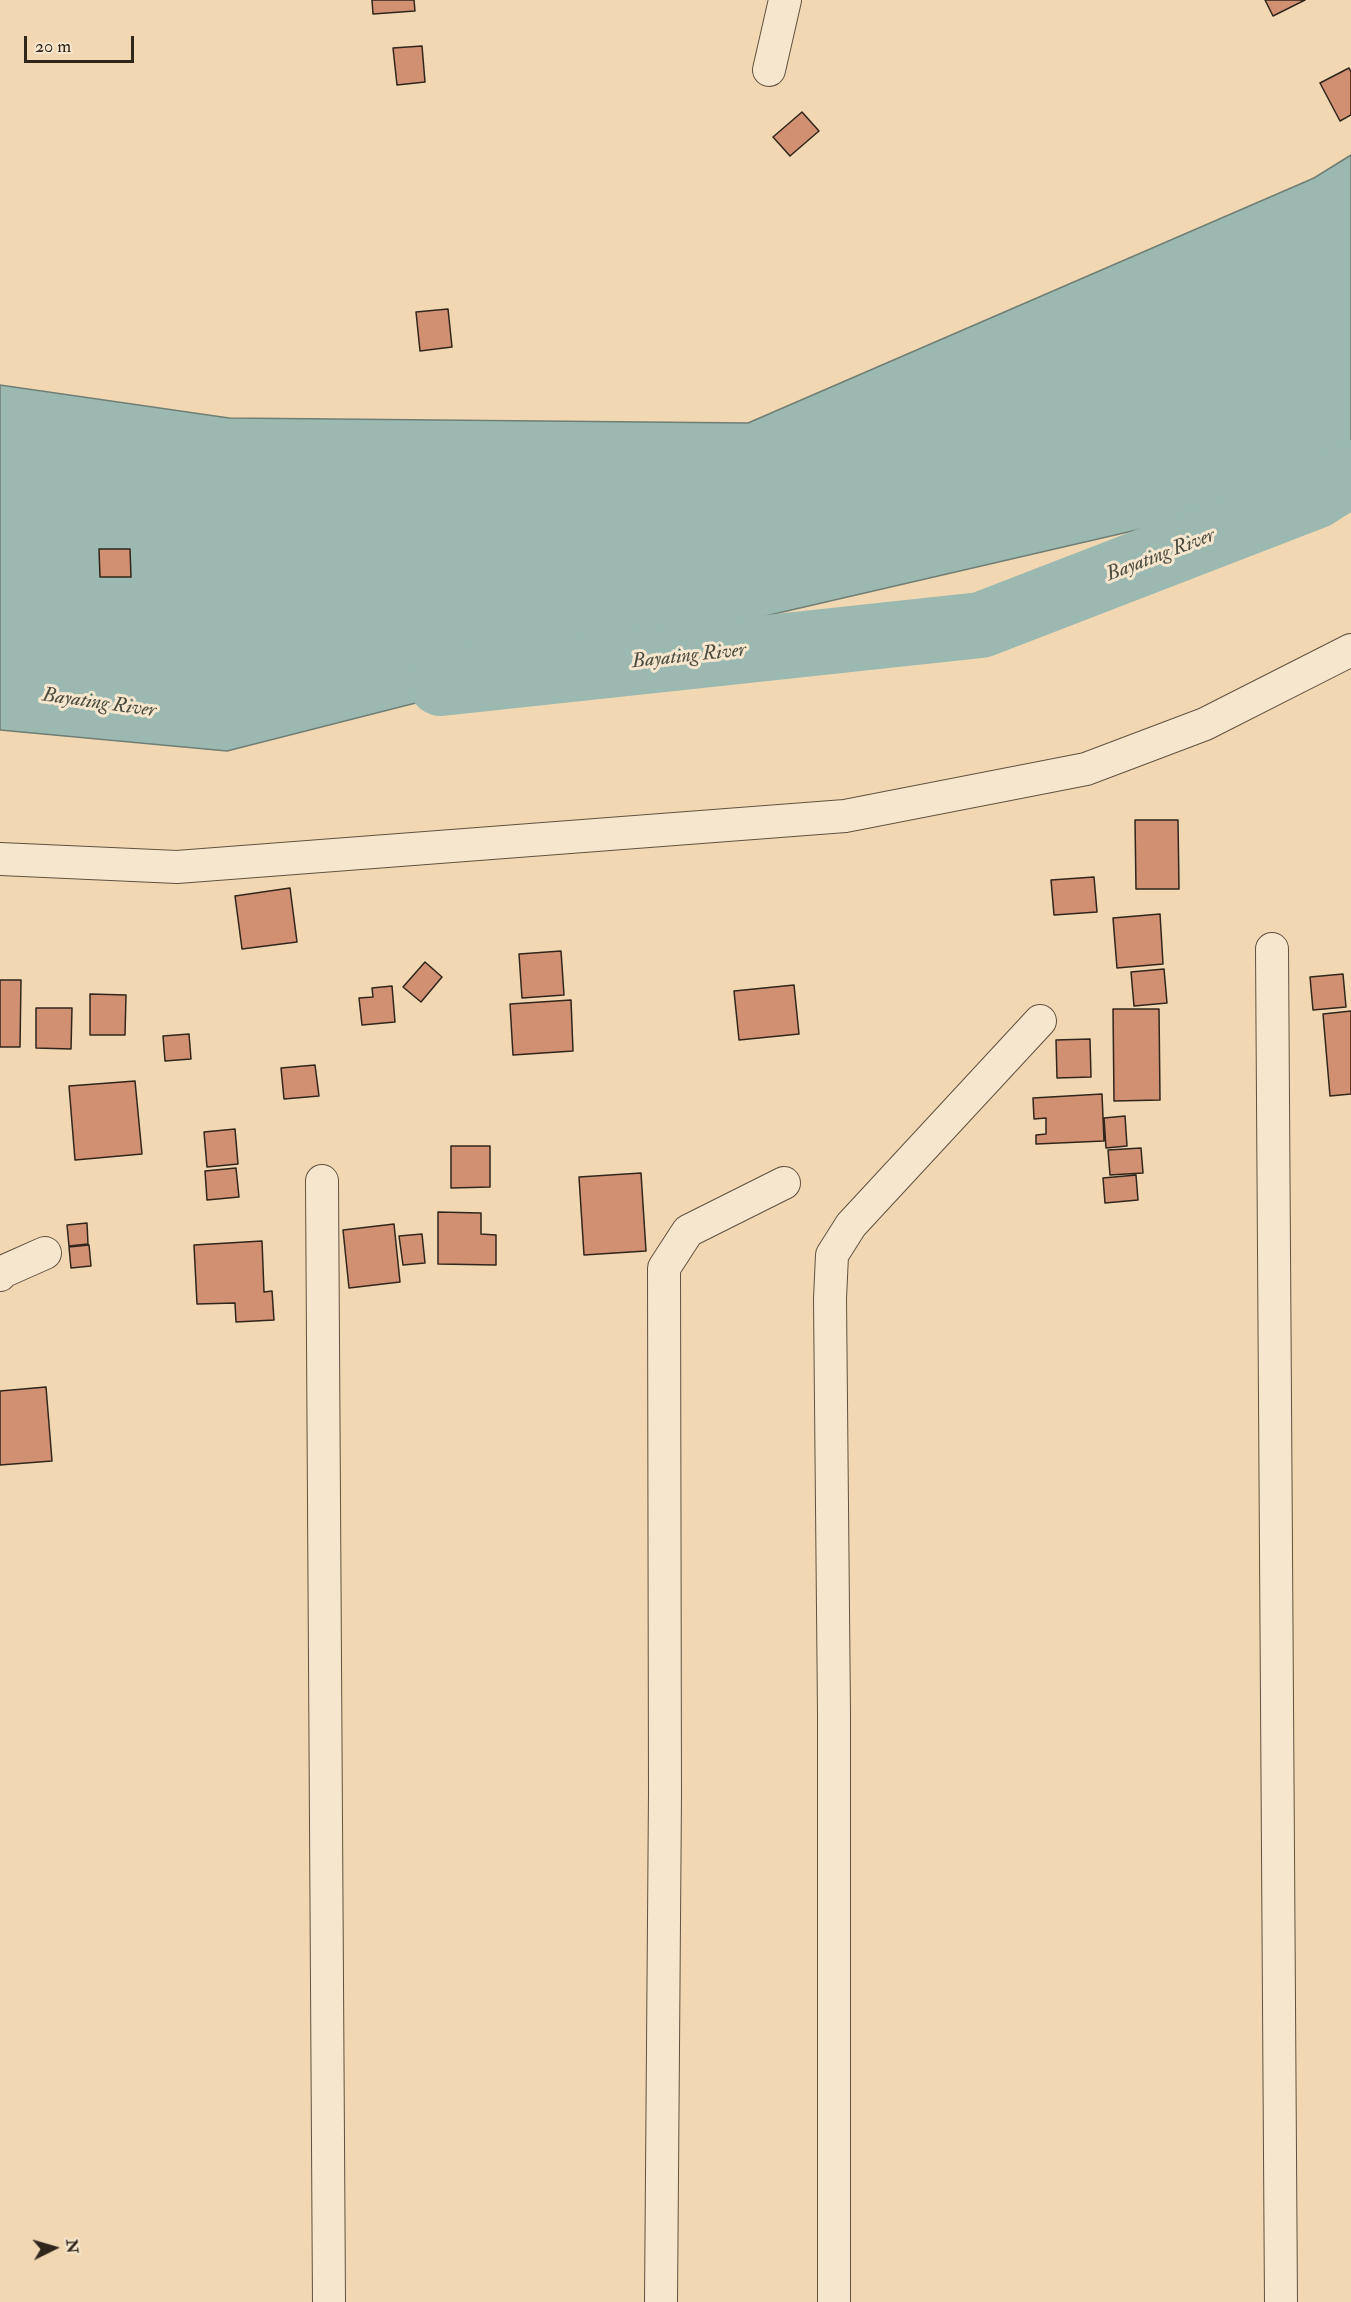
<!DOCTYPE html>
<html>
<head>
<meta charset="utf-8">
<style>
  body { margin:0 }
  #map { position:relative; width:1351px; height:2302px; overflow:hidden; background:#f1d8b2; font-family:"IM FELL Double Pica",serif }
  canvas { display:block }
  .north { position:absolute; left:24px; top:2218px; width:60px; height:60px; -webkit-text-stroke:4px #f6e6cd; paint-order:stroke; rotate:85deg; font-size:16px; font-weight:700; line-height:24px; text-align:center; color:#30261b }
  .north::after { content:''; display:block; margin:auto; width:21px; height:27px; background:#30261b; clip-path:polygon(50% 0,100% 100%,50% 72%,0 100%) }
  .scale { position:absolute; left:24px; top:36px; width:110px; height:27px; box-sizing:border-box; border:3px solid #30261b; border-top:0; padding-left:8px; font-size:18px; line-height:21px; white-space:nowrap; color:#30261b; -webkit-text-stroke:4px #f6e6cd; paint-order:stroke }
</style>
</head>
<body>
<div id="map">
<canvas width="1351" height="2302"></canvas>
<div class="north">N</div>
<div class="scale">20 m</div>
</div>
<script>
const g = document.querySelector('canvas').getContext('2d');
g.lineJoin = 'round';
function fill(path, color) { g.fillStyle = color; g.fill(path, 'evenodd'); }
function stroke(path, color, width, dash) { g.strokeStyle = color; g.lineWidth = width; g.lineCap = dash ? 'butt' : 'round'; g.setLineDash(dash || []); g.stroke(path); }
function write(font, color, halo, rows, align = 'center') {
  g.font = font + ' "IM FELL Double Pica",serif'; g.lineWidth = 6; g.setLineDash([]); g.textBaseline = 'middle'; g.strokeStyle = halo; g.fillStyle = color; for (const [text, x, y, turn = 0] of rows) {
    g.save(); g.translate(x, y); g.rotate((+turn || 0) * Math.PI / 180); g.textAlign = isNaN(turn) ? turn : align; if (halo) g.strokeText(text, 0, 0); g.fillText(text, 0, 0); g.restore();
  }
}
const water = new Path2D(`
  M1351,155V450L1249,504L679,636L227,751L0,730V385L229,418L748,423L1314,178Z`);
const river = new Path2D(`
  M441,683L981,625L1315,496L1351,473`);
const building = new Path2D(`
  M372,0H414L415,11L373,14Z
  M1265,0H1305L1273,16Z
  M422,46L425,82L397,85L393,48Z
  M1349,68L1351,72V115L1340,121L1320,83Z
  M802,112L819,131L790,156L773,137Z
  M448,309L452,347L420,351L416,312Z
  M99,549H130L131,577H100Z
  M1135,820H1178L1179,889H1136Z
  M1094,877L1097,912L1054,915L1051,880Z
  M290,888L297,942L242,949L235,896Z
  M1160,914L1163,964L1117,968L1113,918Z
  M561,951L564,995L522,998L519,954Z
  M425,962L442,977L421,1002L403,987Z
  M1164,969L1167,1003L1134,1006L1131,972Z
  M1343,974L1346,1007L1313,1010L1310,977Z
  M0,980H21L20,1047H0Z
  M794,985L799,1034L739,1040L734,991Z
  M392,986L395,1022L362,1025L359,998L373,997L372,988Z
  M90,994L126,995L125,1035H90Z
  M571,1000L573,1051L513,1055L510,1004Z
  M36,1008H72L71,1049L36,1048Z
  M1113,1009H1159L1160,1100L1114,1101Z
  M1351,1011V1094L1330,1096L1323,1014Z
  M189,1034L191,1059L165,1061L163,1036Z
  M1090,1039L1091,1077L1057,1078L1056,1040Z
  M315,1065L319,1096L284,1099L281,1068Z
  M135,1081L142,1154L75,1160L69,1086Z
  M1102,1094L1104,1141L1036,1144V1135L1046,1134V1118L1034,1119L1033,1098Z
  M1125,1116L1127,1146L1106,1148L1104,1118Z
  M235,1129L238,1164L207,1167L204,1132Z
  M451,1146H490V1187L451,1188Z
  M1141,1148L1143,1173L1110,1175L1108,1150Z
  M236,1168L239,1197L207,1200L205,1171Z
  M641,1173L646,1251L584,1255L579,1177Z
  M1136,1175L1138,1200L1105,1203L1103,1178Z
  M438,1212L481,1213V1234L496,1235V1265L438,1264Z
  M87,1223L88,1244L69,1246L67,1225Z
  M394,1224L400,1282L349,1288L343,1230Z
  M422,1234L425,1263L403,1265L399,1236Z
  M262,1241L264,1292L272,1291L274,1320L236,1322L235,1303L197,1304L194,1245Z
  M89,1245L91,1266L71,1268L69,1247Z
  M46,1387L52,1461L0,1465V1391Z`);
const minor = new Path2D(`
  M769,70L785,0
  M0,859L177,867L845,816L1086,769L1205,724L1351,650
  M1272,949L1281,2302
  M322,1181L329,2302
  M0,1275L2,1272L45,1253
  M661,2302L665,1793L664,1268L688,1231L784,1183
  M834,2302V1713L830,1299L832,1255L851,1225L1040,1021`);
const waterNames = [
  ["Bayating River",1161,556,-21],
  ["Bayating River",689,657,-6],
  ["Bayating River",99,704,8]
];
fill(water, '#9bb9b1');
stroke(water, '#707e75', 1.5);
stroke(river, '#9bb9b1', 66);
fill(building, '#d29073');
stroke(building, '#30261b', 1.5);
stroke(minor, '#605241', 34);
stroke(minor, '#f6e6cd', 32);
write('italic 20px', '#4b4b40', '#f6e6cd', waterNames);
</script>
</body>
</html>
